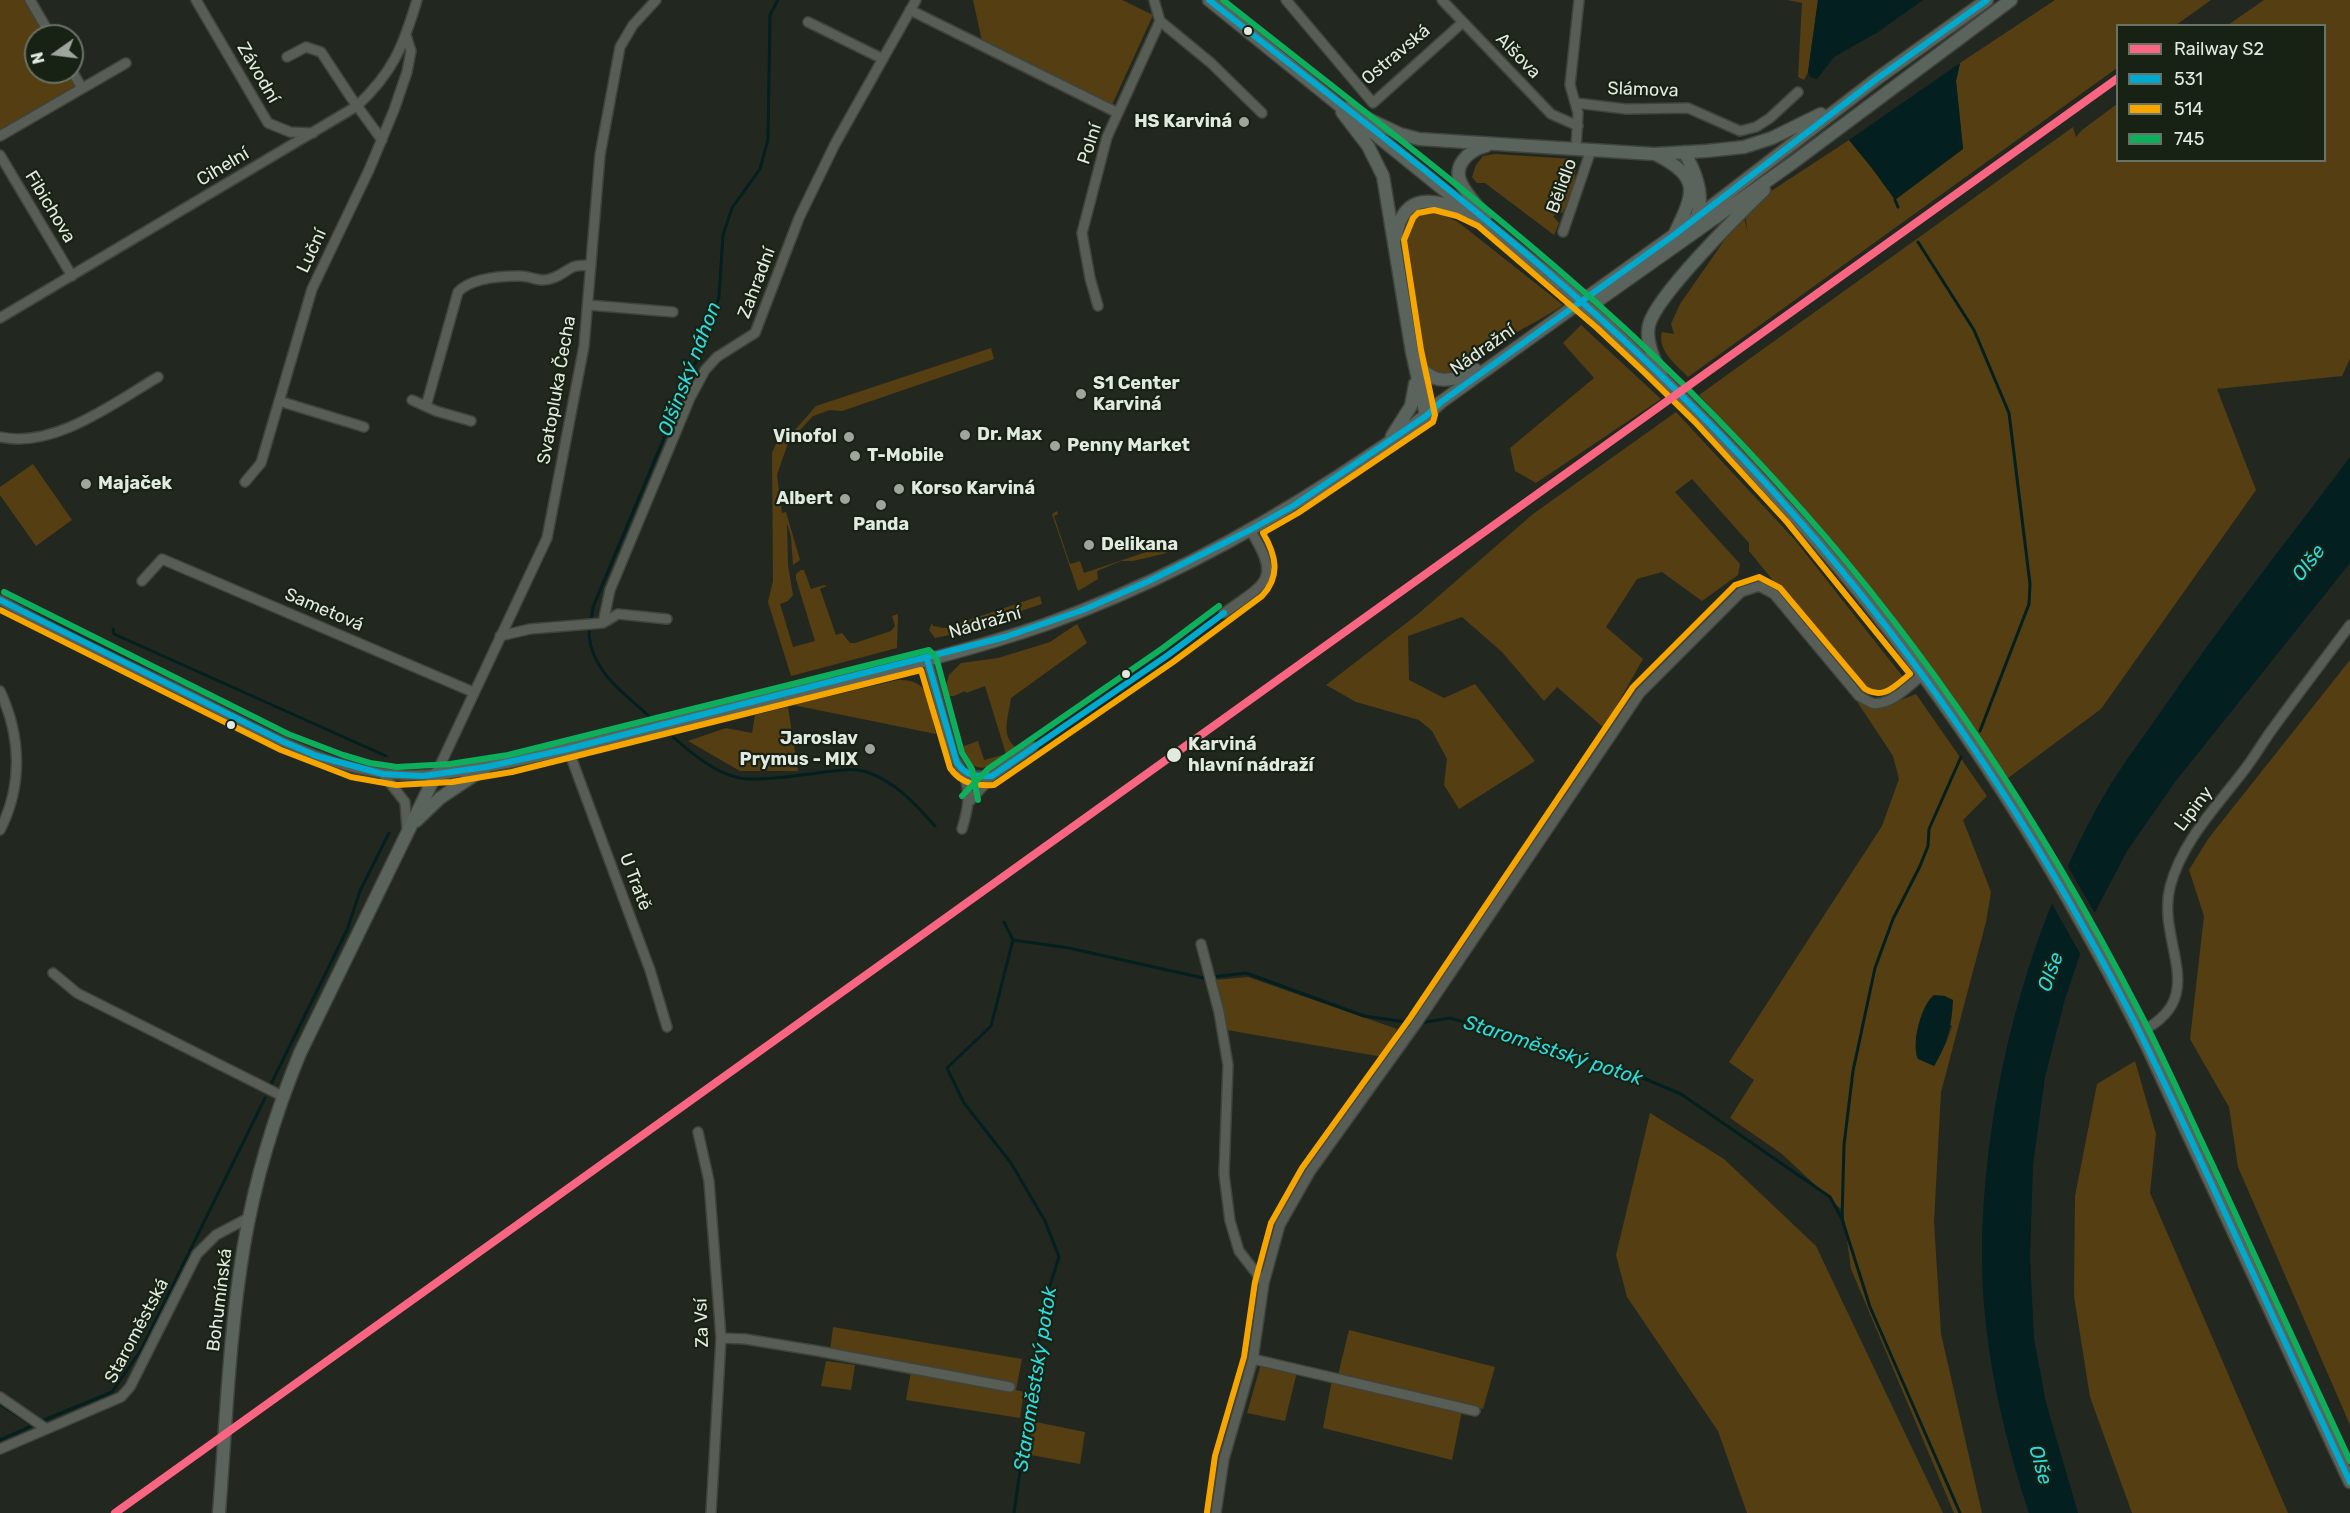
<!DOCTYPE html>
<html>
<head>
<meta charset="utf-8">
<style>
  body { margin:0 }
  #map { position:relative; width:2350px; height:1513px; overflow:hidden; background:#222820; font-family:Rubik,sans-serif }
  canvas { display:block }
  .legend { position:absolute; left:2116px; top:24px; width:210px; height:138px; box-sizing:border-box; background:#182214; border:2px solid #697266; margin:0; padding:8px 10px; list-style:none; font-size:18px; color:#e2e9e0 }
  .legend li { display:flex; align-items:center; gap:12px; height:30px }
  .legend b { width:30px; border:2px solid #697266 }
  .north { position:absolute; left:24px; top:24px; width:60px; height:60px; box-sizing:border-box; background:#182214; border:2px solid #697266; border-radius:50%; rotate:256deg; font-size:16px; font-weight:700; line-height:24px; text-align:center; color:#e2e9e0 }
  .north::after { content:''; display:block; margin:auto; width:21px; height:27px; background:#9fa59d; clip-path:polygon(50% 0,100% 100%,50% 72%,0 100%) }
</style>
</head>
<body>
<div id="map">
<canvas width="2350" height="1513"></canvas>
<ul class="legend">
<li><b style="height:8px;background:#fa6682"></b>Railway S2</li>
<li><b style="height:8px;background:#00a9ce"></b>531</li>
<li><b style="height:8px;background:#f7a600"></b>514</li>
<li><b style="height:8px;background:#0daf5c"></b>745</li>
</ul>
<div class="north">N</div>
</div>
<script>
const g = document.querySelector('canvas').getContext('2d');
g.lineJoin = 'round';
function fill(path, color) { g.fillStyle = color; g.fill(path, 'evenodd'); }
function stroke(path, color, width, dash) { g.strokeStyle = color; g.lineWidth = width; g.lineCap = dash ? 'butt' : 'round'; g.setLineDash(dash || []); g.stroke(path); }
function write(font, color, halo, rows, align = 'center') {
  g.font = font + ' Rubik,sans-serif'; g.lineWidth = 4.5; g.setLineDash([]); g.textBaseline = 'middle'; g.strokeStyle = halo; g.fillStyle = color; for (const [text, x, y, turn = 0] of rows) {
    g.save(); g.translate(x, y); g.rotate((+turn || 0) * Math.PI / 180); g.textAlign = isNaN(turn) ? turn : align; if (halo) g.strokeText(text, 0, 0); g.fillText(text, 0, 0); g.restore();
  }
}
const green = new Path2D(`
  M0,0H25L46,36H36V72H68L76,86L0,131Z
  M973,0H1122L1153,15L1112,105L982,41Z
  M1787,0H1818L1808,72L1804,80L1798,77L1802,3Z
  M2055,0H2211L2176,25L2118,26L2117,68L1688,377C1676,364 1657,351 1662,332L1674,334L1671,324L1680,304L1726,238L1744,218L1748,233L1745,216L1762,197L1849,140L1871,167L1963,149L1956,81L1960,63Z
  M2264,0H2350V359L2342,376L2217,389L2256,490L2101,709L2008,778L1918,651L1801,505L1699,395L2073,127L2076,137L2082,130L2117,104L2118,160H2324V26L2228,25Z
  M1495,154L1573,159L1576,163L1574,187L1563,212L1553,216L1559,223L1554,235L1485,183H1477L1472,177L1476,165L1483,156Z
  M1426,210L1435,211L1458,222L1563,305C1546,317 1528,325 1511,336C1487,352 1433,405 1419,349L1404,236C1407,222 1412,214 1426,210Z
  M1581,325L1661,399L1536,483L1515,471L1510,448L1594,378L1563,343Z
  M991,348L994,359L842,411L830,410L813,416L788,443L777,475L782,513L786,512L800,560L793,565L791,537L787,523L788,565L793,595L788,601L780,604L793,647L815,641L796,579V574L801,570H804L811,589L824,585L827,586L820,589L836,635L842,633L850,643H855L891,631L895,626L892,616L898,614L897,648L791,676L768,602L773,581L772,453L779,437L787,439L816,406Z
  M1676,412L1795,540L1903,677L1891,691L1872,693L1855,681L1749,551V543L1692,479L1675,492L1740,564L1738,575L1702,601L1662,572L1637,579L1606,627L1643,659L1604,728L1557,687L1544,701L1502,652L1462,617L1408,636L1409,680L1444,698L1475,684L1535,761L1459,809L1444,785L1447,759L1432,731L1419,720L1356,702L1326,685L1418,614L1533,514Z
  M33,464L72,520L36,546L0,495V487Z
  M1057,511L1058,514L1054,516L1070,564L1080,561L1084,573L1164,546L1167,553L1133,561H1121L1097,571L1098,579L1078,591L1052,514Z
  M1040,596L1042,604L1000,618L998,625L935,638L929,630L932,623L933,626L945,628Z
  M1077,624L1087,643L1011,698C1008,720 999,737 1020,751C997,764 973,783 961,747L978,741L984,760L1006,754L985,686L966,693L965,691L954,696H946V686L949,675L961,663L998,658L1050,642Z
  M2350,660V1425L2238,1167L2229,1107L2190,1039L2204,916L2189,870L2208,839Z
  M898,680C935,679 929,709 936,734L793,705Z
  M1916,694L1987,796L1963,820L1991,892L1986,922L1941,1092L1934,1222L1941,1334L1982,1513H1954L1851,1269L1843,1211L1782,1154L1730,1118L1754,1080L1729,1062L1882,826L1899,779L1893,756L1856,700L1878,709ZM1924,1010L1952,1026L1946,1043L1934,1066L1916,1037Z
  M788,707L798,771H740L688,741L726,728L752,733L755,715Z
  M1248,977L1397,1029L1383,1057L1227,1030L1214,980Z
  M2135,1061L2156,1134L2150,1193L2288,1513H2132L2090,1397L2074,1296L2075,1196L2097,1084Z
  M1650,1113L1724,1159L1816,1246L1943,1513H1747L1718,1431L1627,1297L1616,1255Z
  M833,1327L1022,1359L1016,1390L1024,1392L1020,1418L906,1400L912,1366L830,1351Z
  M1349,1330L1495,1367L1483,1409L1338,1375Z
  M826,1361L855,1365L851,1390L821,1386Z
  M1261,1364L1297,1372L1285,1421L1247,1413Z
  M1332,1380L1462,1411L1452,1460L1323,1428Z
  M1031,1421L1085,1432L1080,1464L1025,1454Z`);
const water = new Path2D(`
  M1818,0H1923L1878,32L1834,57L1817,79L1810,77L1808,72Z
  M1960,63L1956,81L1963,149L1895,200L1871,167L1849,140Z
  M2350,457V563L2175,782L2127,851L2093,916L2065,999L2045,1077L2033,1165L2030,1257L2034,1339L2046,1403L2078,1513H2029C2002,1431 1982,1342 1982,1256C1983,1098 2028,923 2109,787C2125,761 2144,736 2162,710C2221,624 2287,541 2350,457Z
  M1934,995L1945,996L1953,1000C1952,1025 1947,1045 1934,1066L1918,1059C1911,1044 1921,1005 1934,995Z`);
const pier = new Path2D(`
  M2067,865L2097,917L2082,957L2051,902Z`);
const stream = new Path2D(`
  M1895,200L1898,207
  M1918,242L1974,330L2009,413L2030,584L2029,604L1980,731
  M113,629L114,634L386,756
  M649,716C624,693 592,672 589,635C589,626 592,616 593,607L706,338L719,297L723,235L732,208L760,169L768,139L770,15L778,0
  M673,737C692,754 721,778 748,779C771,780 794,776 817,773C834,771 851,767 867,772C896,782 915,804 935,826
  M1004,922L1013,940L991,1026L947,1068L964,1103L1011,1163L1045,1221L1059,1257L1044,1304L1014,1513
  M1013,940L1069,948L1203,978L1246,973L1364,1016L1413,1023
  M1420,1023L1450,1018L1626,1071L1681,1094L1830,1197L1842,1219
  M271,1084L347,930L360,891L389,833
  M0,1404L32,1425
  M44,1420L112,1392L141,1350L265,1098
  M0,1440L36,1424
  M716,1513V1501
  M1960,1513L1870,1307L1842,1219L1844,1145L1853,1071L1875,968L1893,919L1920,866L1928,846L1929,829L1961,757`);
const minor = new Path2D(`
  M30,0L51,36
  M196,0L268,123L290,132L313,133
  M1286,0L1373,103L1462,23
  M1442,0L1551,114L1578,126
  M910,10L1118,113
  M1160,21L1211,63L1262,113
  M808,22L883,59
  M287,57L306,47L321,52L352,99L382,140
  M72,71L82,88
  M1576,103L1626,109L1688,108L1740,131L1756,127L1770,118L1798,92
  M0,136L126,63
  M1576,149L1578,113L1570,85L1579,0
  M0,155L72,276
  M1563,232L1591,150
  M588,305L673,312
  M1098,306L1090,278L1082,233L1107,137L1160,21L1154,0
  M0,318L357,106C393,72 403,47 417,0
  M412,400L436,411L471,421
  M279,401L364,427
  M426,406L458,292C471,278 502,276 520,276C528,276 536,280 543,280C555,280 563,272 573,267C578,265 585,265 591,265
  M0,437C54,449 114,403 158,377
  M245,482L261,463L312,289L369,170L394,110L407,72L411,51L406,35
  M142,581L162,559L473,692
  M0,600C56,632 116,660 175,688C256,727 343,785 436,774L547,538L584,346L600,155L620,47L633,25L656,0
  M1224,613C1266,583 1282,580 1250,530
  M603,623L610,590L690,398L705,370L717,357L755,333L799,218L835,144L916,0
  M500,636L530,629L603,623L618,614L667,619
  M927,659L954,757C957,764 962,769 964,775C971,795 968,809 962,829
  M0,691C21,736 23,785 0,830
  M568,749L650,970L667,1027
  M963,772L976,776H992
  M383,774L405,802L407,829
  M969,802L992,776L1033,747
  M1201,944L1219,1012L1228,1065L1224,1174L1230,1221L1239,1251L1264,1283
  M53,973L77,993L284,1097
  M2140,1032C2212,997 2156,943 2170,887C2182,840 2220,803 2248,765C2256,754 2263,742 2271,731C2297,695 2324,660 2350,625
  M698,1132L709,1181L721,1338L711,1513
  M721,1338L745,1339L818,1351L1010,1387
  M1253,1359L1475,1411
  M0,1397L45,1428
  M0,1449L121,1397L130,1387L197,1254L216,1235L250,1217
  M1216,1513L1224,1459L1253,1359L1264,1283L1280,1225L1310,1172L1417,1023L1640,693L1741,592L1759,586L1774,594L1859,696C1863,698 1867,701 1872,703C1889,707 1910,685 1922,675`);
const major = new Path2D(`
  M1209,0L1564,287
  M1345,108L1400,134L1419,139L1654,154L1706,151L1744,147L1772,138L1821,114
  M1342,112L1368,146L1383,176L1412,352L1426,416
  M1684,152C1696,172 1706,198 1695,221
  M1655,154C1701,177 1695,192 1675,233
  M1485,217C1478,206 1468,196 1462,185C1451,166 1469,150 1486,146
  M1396,236C1404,190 1434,200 1467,211
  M1596,302L1791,164L2011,0
  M1607,325C1672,386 1735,450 1795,517C1937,675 2053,858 2148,1048L2350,1482
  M1416,360C1431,387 1452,382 1476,370
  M1661,374C1654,360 1645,340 1649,325C1656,296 1739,214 1764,190
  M1392,436L1411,406L1415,384
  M416,821L440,798L485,768
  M219,1513C226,1424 229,1334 244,1245C255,1180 275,1114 300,1053L436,774C542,759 645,730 749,704C847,679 948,658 1044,625C1148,588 1248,535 1340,475C1374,452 1411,430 1441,402L1674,235L1878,78L1987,0`);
const majorBridge = new Path2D(`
  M1564,287L1607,325`);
const bus1 = new Path2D(`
  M1209,0C1328,95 1451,187 1566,288C1647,359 1725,436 1796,517C1928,667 2039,837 2131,1015C2157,1066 2181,1118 2205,1170C2253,1274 2302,1378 2350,1482
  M0,600L284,742L317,756L383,774L423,776L486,767L568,749L1005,637L1083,610L1149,581L1250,530L1293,506L1426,416L1441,402L1674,235L1878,78L1987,0
  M927,659L957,763C966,776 977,777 992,776L1168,655L1224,613`);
const bus2 = new Path2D(`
  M0,610L281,750L351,777L396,785L452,782L512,772L921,670L950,768C961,784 976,786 994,785L1173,662L1262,596C1281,576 1276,555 1263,533L1298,513L1433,422L1435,415L1421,350L1404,240L1413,218L1418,213L1434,210L1457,216L1478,226L1597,328L1646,374L1695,422L1787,522L1910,674C1895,686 1884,700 1865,689L1780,588L1759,577L1735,585L1633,687L1410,1018L1302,1168L1271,1223L1255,1282L1244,1357L1215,1456L1207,1512`);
const bus3 = new Path2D(`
  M1223,0C1339,92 1456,181 1568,278C1651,349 1729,428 1802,510C1935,660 2046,831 2138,1009C2166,1062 2189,1116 2215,1170C2260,1267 2305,1364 2350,1461
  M4,592L288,734L343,755L370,763L397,767L450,764L508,755L929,650L936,657L962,753L972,769L978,800
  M962,796L988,769L1163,648L1219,606`);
const rail1 = new Path2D(`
  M115,1513L2118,78`);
const markers = [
  [1248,31,5,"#e2e9e0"],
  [1244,122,6,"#9fa59d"],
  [1081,394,6,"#9fa59d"],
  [965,435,6,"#9fa59d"],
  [849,437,6,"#9fa59d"],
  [1055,446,6,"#9fa59d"],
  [855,456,6,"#9fa59d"],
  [86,484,6,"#9fa59d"],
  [899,489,6,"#9fa59d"],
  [845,499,6,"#9fa59d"],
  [881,505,6,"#9fa59d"],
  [1089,545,6,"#9fa59d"],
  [1126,674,5,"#e2e9e0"],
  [231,725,5,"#e2e9e0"],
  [870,749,6,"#9fa59d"],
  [1174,755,8,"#e2e9e0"]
];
const streetNames = [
  ["Ostravská",1396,55,-40],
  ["Alšova",1518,56,46],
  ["Závodní",258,73,60],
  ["Slámova",1643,90,2],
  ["Polní",1090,144,-72],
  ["Cihelní",223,167,-31],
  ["Bělidlo",1562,186,-70],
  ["Fibichova",50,207,59],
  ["Luční",312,251,-65],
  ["Zahradní",757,283,-69],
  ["Nádražní",1483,350,-35],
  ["Svatopluka Čecha",557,390,-80],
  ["Sametová",324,610,23],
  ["Nádražní",985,623,-16],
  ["Lipiny",2194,809,-53],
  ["U Tratě",635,882,69],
  ["Bohumínská",220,1300,-83],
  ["Za Vsí",702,1323,-92],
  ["Staroměstská",137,1331,-62]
];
const poiNames = [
  ["HS Karviná",1232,122,"right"],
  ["S1 Center",1093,384],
  ["Karviná",1093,405],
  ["Dr. Max",977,435],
  ["Vinofol",837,437,"right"],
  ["Penny Market",1067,446],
  ["T-Mobile",867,456],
  ["Majaček",98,484],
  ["Korso Karviná",911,489],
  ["Albert",833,499,"right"],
  ["Panda",881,525,"center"],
  ["Delikana",1101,545],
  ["Jaroslav",858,739,"right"],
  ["Prymus - MIX",858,760,"right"]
];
const stopNames = [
  ["Karviná",1188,745],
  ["hlavní nádraží",1188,766]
];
const waterNames = [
  ["Olšinský náhon",690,369,-69],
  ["Olše",2309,563,-52],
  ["Olše",2051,972,-70],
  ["Staroměstský potok",1553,1051,18],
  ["Staroměstský potok",1036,1379,-81],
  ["Olše",2040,1465,74]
];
fill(green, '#553e12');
fill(water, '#031f1f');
fill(pier, '#222820');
stroke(stream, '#031f1f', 3);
stroke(minor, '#3f443d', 12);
stroke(major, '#3f443d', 15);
stroke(minor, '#585d56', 9);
stroke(major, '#5a645d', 12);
stroke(majorBridge, '#3f443d', 15, []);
stroke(majorBridge, '#5a645d', 12);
stroke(bus1, '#00a9ce', 6);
stroke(bus2, '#f7a600', 6);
stroke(bus3, '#0daf5c', 6);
stroke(rail1, '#fa6682', 8);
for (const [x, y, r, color] of markers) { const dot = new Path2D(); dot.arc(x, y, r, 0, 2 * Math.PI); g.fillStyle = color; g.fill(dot); stroke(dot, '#182214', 2); }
write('18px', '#e2e9e0', '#182214', streetNames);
write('bold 18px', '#e2e9e0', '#182214', poiNames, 'left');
write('bold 18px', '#e2e9e0', '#182214', stopNames, 'left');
write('italic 20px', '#2ddadc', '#182214', waterNames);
</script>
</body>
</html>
